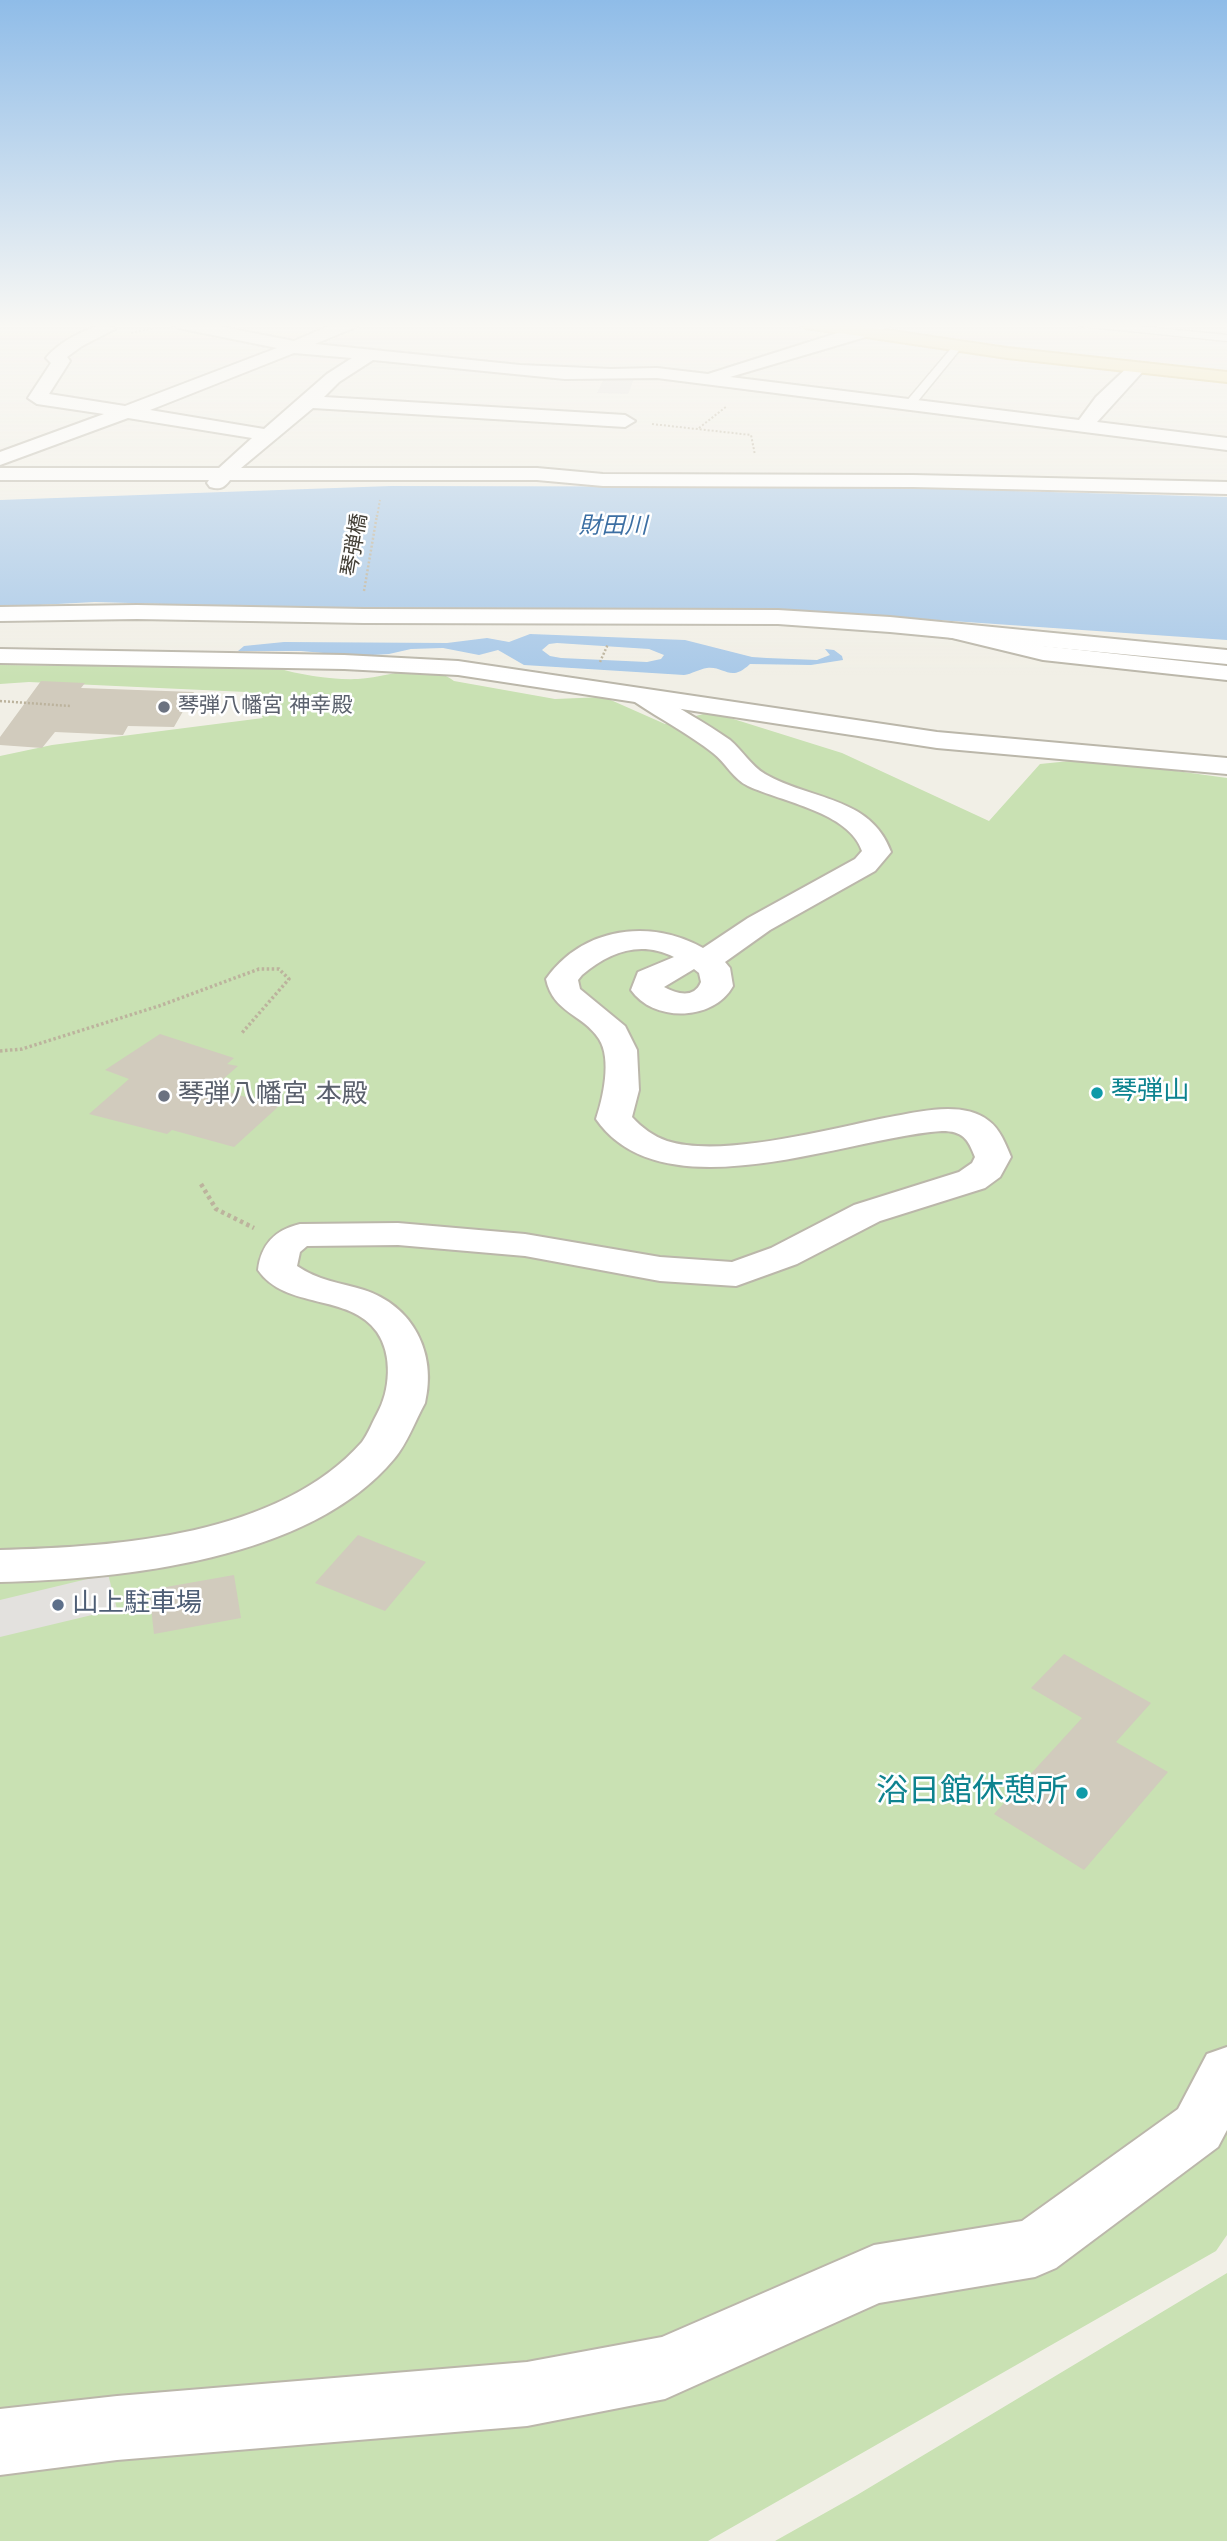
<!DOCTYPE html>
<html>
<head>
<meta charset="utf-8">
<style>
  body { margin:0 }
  canvas { display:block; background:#f1efe6 }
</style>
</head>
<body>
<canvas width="1227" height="2541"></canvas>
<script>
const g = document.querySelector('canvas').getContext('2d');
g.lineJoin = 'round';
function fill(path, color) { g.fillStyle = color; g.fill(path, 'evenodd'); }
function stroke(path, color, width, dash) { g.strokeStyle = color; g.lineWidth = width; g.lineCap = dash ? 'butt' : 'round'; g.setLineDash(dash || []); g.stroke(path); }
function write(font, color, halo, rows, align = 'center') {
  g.font = font + ' Jost,"Noto Sans JP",sans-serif'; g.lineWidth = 5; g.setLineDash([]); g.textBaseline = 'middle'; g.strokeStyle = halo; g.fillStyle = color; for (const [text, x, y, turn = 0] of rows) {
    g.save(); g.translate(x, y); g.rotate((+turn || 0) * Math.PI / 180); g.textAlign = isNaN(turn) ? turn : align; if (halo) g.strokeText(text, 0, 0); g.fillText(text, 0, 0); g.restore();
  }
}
const green = new Path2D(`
  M0,665L276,668C302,675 331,680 358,679C390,677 426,659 454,681L555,699L604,697L665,724L711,712L842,753L989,821L1040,764L1090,759L1227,778V2235L1216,2251L708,2541H0V756L52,745L263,718L246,692L29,682L0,684Z
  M1227,2273V2541H775L857,2495Z`);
const parking = new Path2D(`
  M604,378L634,379L628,394L597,393Z
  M108,1574L117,1609L0,1637V1600Z`);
const water = new Path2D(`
  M391,486L871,487L1227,497V640L807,611L370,610L95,602L0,607V500Z
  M530,634L685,640L752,657L767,658L817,660L830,655L825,649L834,650L842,656L843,660L811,665L750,664C730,683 725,666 707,668C699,669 692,674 684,675L524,665L498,650L479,655L443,648L411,649L389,654L357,656L301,651H238L244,646L284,642L447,643L487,638L509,642ZM557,643L649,649L664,655L661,659L647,662L561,658L550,656L542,650L549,644Z`);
const building = new Path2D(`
  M41,681L85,683L81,688L194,692L174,727L128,726L123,735L55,732L42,748L0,745V737Z
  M160,1034L234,1058L227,1064L238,1066L213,1088L279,1106L234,1147L172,1130L167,1134L89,1114L129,1079L105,1070Z
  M358,1535L426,1562L385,1611L315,1583Z
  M234,1575L241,1618L154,1634L149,1590Z
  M1064,1654L1151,1703L1116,1742L1168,1772L1084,1870L994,1814L1082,1718L1031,1688Z`);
const pathFar3 = new Path2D(`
  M131,333L154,328
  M652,424L751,435L755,455
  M699,428L727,406
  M377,517L380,500`);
const pathFar2 = new Path2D(`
  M364,591L377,515
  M600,662L608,644
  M0,701L70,706`);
const pathFar1 = new Path2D(`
  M0,1051L22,1049L159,1006L259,969H279L289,979L241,1034`);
const path = new Path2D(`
  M201,1184L216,1209L254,1228`);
const service = new Path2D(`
  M1075,323H1104L1227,335V341L1080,326Z
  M954,345L962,347L913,407H905V403Z`);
const minor = new Path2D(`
  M170,323H202L294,341L336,323H358L356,327L315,344L520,365L611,369L657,368L708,374L869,323H890L888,327L869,336L730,377L1079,420L1096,397L1131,364L1137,363L1146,368L1097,422L1227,438V450L657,378L565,379L373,360L339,382L324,397L625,415L635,421L625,427L313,408L241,468H537L603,474L913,475L1227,482V494L913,487L603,486L537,480H230C224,488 220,490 210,487L207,483L209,480H0V468H219L252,438L128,418L0,465V452L104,414L37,404L28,398L51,363L46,358C60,341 85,329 106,324L115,329L82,346L67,357L70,361L49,394L125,406L277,348L178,328ZM294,353L352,358L327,374L264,429L150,410Z
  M952,624L1043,646L1227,666V680L1043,660L944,636L940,631L944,626Z
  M644,689L653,692C678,708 706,723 730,740C742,750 751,766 765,774C809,800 871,796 891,852L875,871L770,930L725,962L730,968L733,986C714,1021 654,1023 631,990L638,972L674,957C640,940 609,952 582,975L578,980L580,989L625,1026L637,1050L639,1090L632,1117C642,1128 653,1136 667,1141C724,1159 835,1127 895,1116C923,1111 964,1101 989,1121C1000,1129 1006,1145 1011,1157L1000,1177L985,1188L880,1221L797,1264L736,1286L660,1281L525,1256L398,1245L307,1246L300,1252L297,1266C317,1280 341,1283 364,1290C413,1306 437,1353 425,1403C415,1421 407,1444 394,1459C310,1560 123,1579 0,1582V1550C117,1547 279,1536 362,1442C368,1434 372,1423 377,1414C390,1391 393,1355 377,1332C350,1293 285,1310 258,1270C261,1244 275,1230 300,1224L398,1223L525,1234L660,1257L732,1262L771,1248L854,1205L959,1172L972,1163L975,1157C968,1139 963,1131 942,1131C848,1137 663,1216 596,1119C603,1098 612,1059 599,1039C583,1014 553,1013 546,979C582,927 651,918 703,948L748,918L855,859L862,851C849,812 782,802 748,786C734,780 725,762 713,753C689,734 660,719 635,702L631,697L635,692ZM694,969L699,973L701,982C694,999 677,994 664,987Z
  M1227,2047V2130L1218,2147L1056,2268L1035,2277L879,2303L665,2399L527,2426L117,2460L0,2475V2409L117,2396L527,2362L662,2337L874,2245L1022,2221L1178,2109L1207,2054Z`);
const tertiary = new Path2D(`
  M137,605L364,609L778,610L890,617L1227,650V664L890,632L778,624L364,623L137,619L0,621V607Z
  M0,649L344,655L458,661L937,732L1227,758V774L937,748L458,675L344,669L0,663Z`);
const primary = new Path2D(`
  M798,323H838L1007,348L1227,372V382L1007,358L806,328Z`);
const markers = [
  [164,707,7,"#6b7280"],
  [1097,1093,7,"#0f9aa8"],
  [164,1096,7,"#6b7280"],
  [58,1605,7,"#5c6f8a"],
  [1082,1793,7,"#0f9aa8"]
];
const farStreetnames = [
  ["琴弾橋",356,545,-80]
];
const farWorshipnames = [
  ["琴弾八幡宮 神幸殿",178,707]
];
const farWaternames = [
  ["財田川",613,527]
];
const cultureNames = [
  ["琴弾山",1111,1093]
];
const worshipNames = [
  ["琴弾八幡宮 本殿",178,1096]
];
const serviceNames = [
  ["山上駐車場",72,1605]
];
const nearCulturenames = [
  ["浴日館休憩所",1068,1793]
];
fill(green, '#c9e1b3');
fill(parking, '#e3e1de');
fill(water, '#a9c9e8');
fill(building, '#d1cbbd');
stroke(service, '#bbb7aa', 3);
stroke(minor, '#bbb7aa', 4);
stroke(tertiary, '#bbb7aa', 4);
stroke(primary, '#d6c070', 4);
stroke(pathFar3, '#bcb39d', 2, [2, 2]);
stroke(pathFar2, '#bcb39d', 2.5, [2, 2]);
stroke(pathFar1, '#bcb39d', 3.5, [2.5, 2.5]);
stroke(path, '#bcb39d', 4.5, [3.5, 3.5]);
fill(service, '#fff');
fill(minor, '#fff');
fill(tertiary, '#fff');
fill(primary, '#f3e29e');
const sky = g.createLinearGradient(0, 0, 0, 678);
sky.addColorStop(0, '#8fbce8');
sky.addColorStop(0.48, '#f9f8f4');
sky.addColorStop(1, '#f9f8f400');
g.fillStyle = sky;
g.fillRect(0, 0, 1227, 678);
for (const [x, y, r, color] of markers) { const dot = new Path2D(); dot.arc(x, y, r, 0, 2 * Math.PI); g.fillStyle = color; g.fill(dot); stroke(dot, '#fff', 2.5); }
write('21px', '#433f36', '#fff', farStreetnames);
write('21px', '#5b616d', '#fff', farWorshipnames, 'left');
write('italic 23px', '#3c6fa3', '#fff', farWaternames);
write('26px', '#0d838f', '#fff', cultureNames, 'left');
write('26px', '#5b616d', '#fff', worshipNames, 'left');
write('26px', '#4e5e75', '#fff', serviceNames, 'left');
write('32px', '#0d838f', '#fff', nearCulturenames, 'right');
</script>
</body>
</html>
